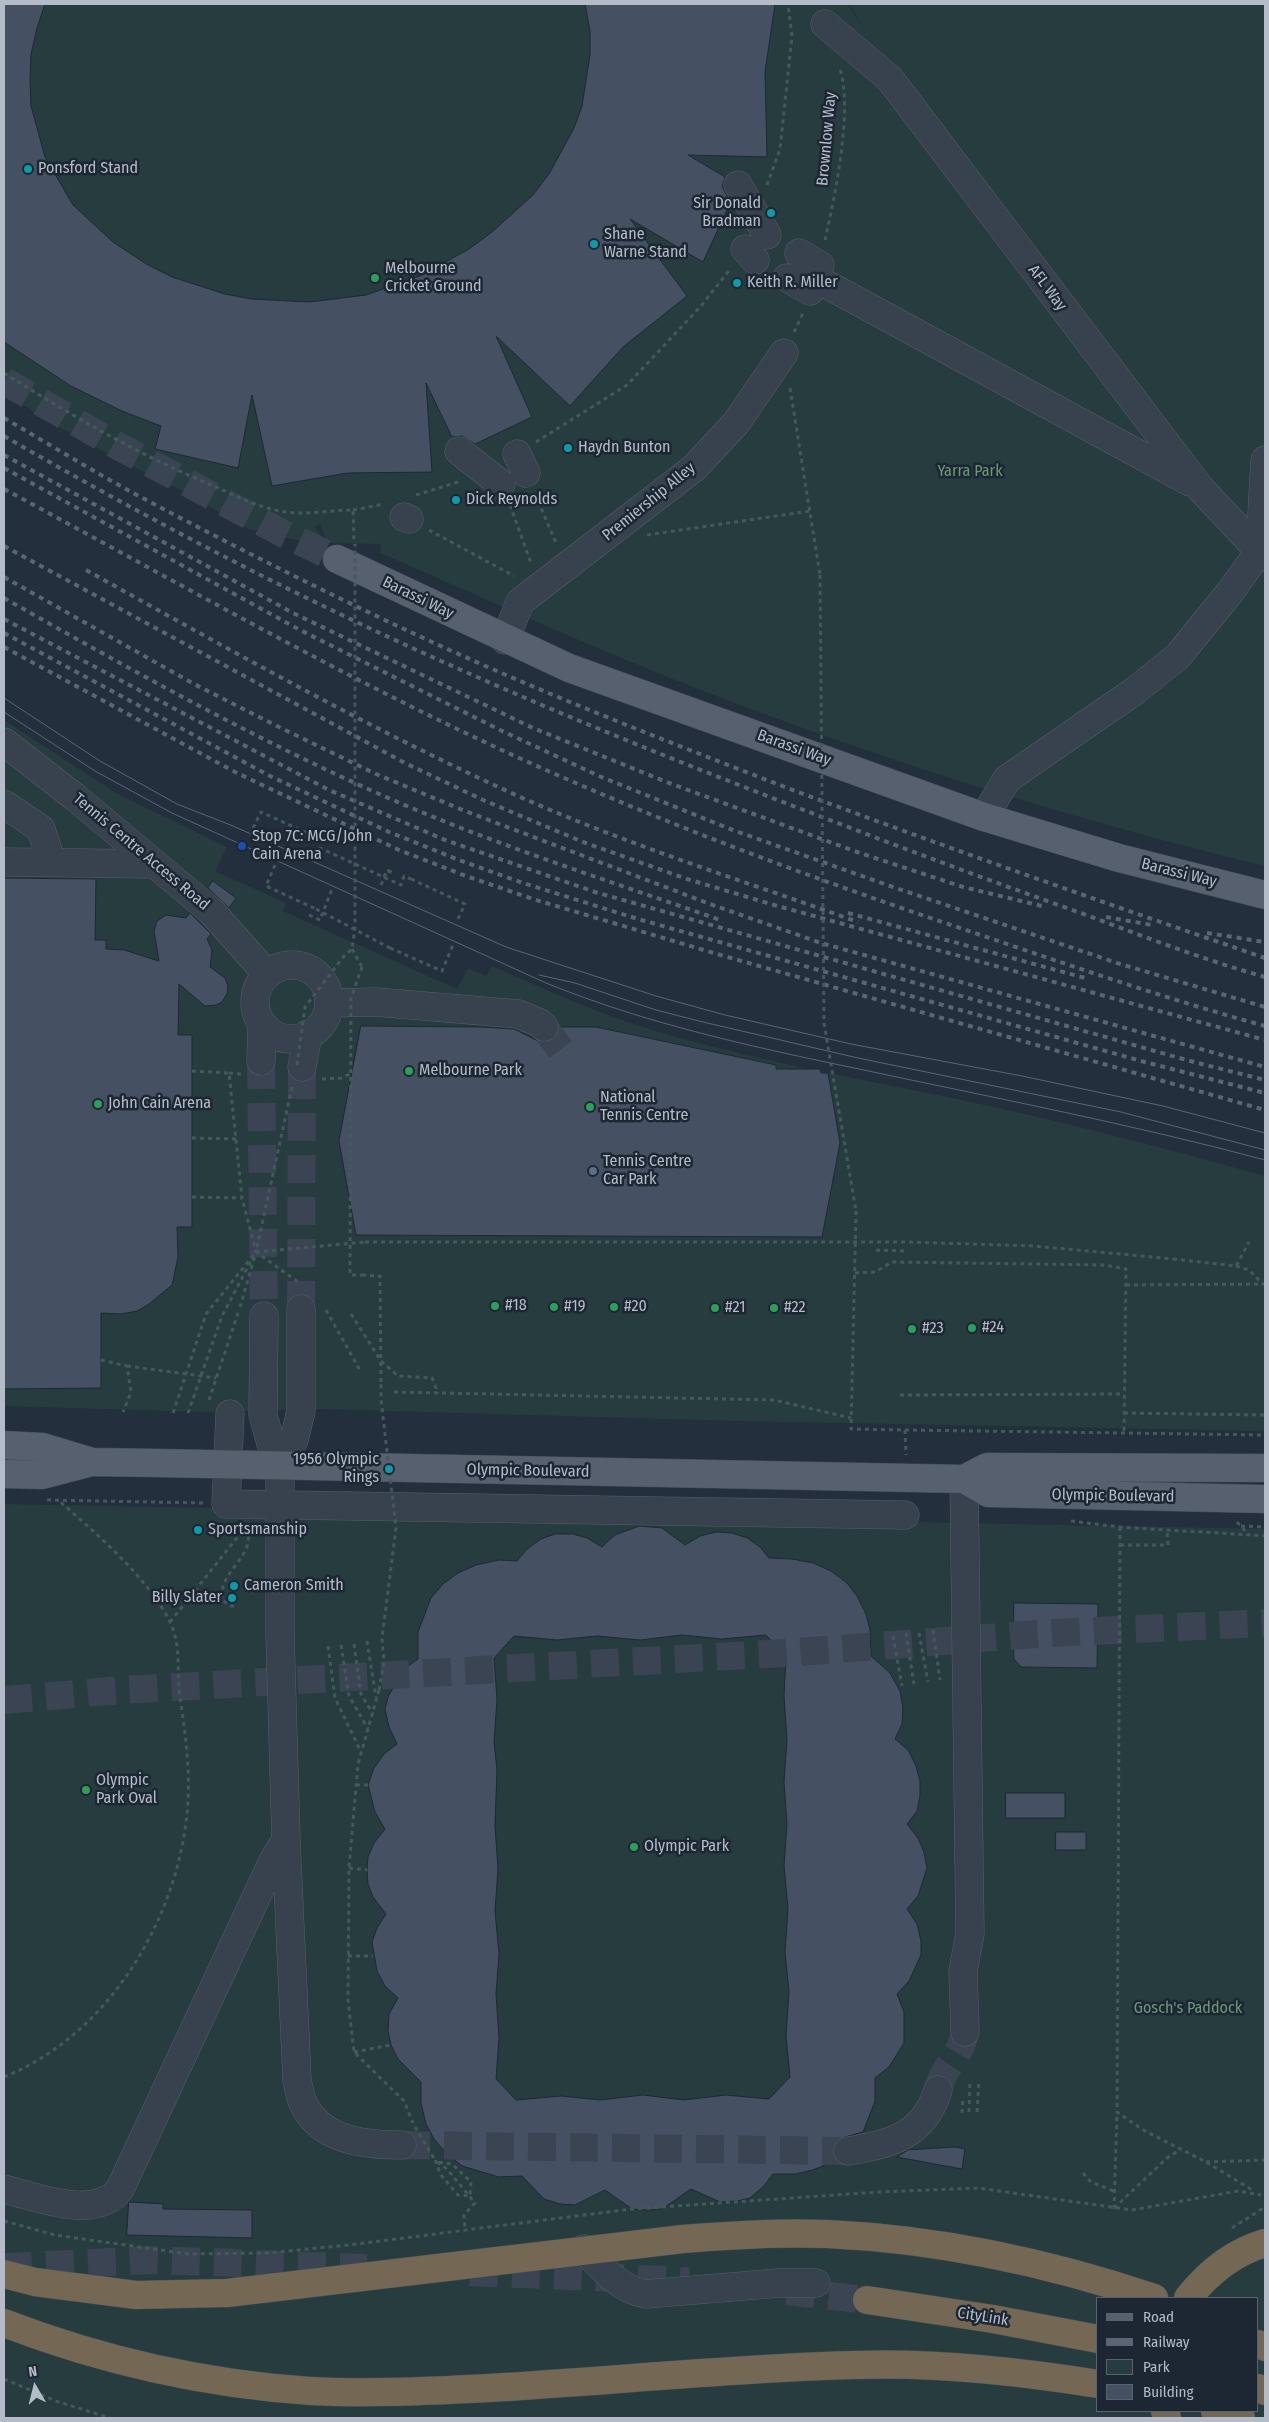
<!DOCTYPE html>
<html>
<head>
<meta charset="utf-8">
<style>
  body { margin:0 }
  #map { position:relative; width:1269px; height:2422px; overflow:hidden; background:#242f3e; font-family:"Fira Sans Condensed",sans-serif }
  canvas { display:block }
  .frame { position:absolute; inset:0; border:5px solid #b4bcc9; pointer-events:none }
  .legend { position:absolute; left:1096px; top:2297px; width:162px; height:115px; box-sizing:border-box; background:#1d2633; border:1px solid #59626f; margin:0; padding:6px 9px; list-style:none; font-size:15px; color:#b4bcc9 }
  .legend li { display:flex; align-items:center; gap:10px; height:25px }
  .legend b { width:25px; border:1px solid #59626f }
  .north { position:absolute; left:10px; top:2362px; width:50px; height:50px; -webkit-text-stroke:4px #1d2633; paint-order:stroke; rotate:352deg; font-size:14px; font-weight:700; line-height:20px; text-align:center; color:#b4bcc9 }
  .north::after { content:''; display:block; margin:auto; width:18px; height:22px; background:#b4bcc9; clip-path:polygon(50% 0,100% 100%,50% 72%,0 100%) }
</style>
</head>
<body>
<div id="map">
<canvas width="1269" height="2422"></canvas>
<div class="frame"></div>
<ul class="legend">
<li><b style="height:6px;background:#56606e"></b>Road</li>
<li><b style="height:6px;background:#5a6575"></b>Railway</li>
<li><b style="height:14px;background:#263c3f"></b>Park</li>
<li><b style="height:14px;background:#455162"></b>Building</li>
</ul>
<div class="north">N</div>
</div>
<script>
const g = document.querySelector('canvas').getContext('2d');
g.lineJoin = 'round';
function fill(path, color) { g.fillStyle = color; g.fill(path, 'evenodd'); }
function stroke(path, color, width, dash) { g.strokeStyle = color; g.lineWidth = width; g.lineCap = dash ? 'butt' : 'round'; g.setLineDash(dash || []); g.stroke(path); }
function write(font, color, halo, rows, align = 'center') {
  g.font = font + ' "Fira Sans Condensed",sans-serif'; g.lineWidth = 5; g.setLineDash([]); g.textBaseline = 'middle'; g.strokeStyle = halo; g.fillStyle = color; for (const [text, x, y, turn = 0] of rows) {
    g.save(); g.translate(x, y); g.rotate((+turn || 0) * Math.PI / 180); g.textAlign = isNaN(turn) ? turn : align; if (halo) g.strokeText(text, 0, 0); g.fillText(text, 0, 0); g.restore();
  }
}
const green = new Path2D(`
  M4,4H847L863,27L849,4H1265V866C1059,816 855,752 658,673C564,635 473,593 380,553L381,544L327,543L320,523L315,527L324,540L326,547L249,529L179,489L119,460L46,420L4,392Z
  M4,720L116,793L227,847L215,871L286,903L283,911L457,989L468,968L486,976L492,966C543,988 595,1013 649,1029C748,1059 851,1077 952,1098C1058,1120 1162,1147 1265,1176V1431L739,1421L321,1409L209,1412L4,1406Z
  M4,1504L1265,1529V2418H4ZM1098,2298H1258V2411H1098Z`);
const building = new Path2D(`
  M4,4H45L37,28L31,54L30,79L31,106L45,157L73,205L113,242L148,265L172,277L225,294L251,299L310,302L366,295L420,276L469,249L492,232L533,195L549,174L574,128L582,106L590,55V31L585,4H775L765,72L767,157L688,155L725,177L722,186L730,203L703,262L630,219L687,296L623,347L570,406L496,336L532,417L475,444L462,436L452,437L426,383L432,472L347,473L272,486L252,395L238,468L155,449L161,426L122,411L71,386L4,342Z
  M4,878L96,879L95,940H106V949L124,950L159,961L154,931L157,921L166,915L186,918L190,913L211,934L207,939L212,950L210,967L225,978L228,986L227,994L222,1002L216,1005L205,1006L179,984L178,1035H192V1227H177L178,1257L172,1285L149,1304L137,1311L121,1314L101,1313V1388L4,1389Z
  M213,881L236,898L229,908L208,888Z
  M361,1026L481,1027L514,1029L540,1042H548L555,1038L559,1027H596L776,1065V1069H820L821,1073H828L840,1143L822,1237L356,1235L339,1141Z
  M640,1526L662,1528L685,1545L700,1536L716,1532L732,1533L747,1538L760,1547L769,1558L792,1559L813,1563L831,1571L847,1583L857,1596L866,1614L870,1630L871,1656L890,1673L900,1691L903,1708L902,1724L895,1739L908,1750L916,1766L920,1781V1796L917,1811L907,1824L918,1838L924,1852L927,1868L918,1896L907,1909L917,1924L921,1941V1955L909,1981L897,1994L904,2012V2043L889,2067L875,2078V2101L863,2132L838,2139L833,2146V2153L835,2160L832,2162L813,2170L796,2174H773L764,2186L750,2198L737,2201L720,2202L691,2189L662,2209L649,2210L632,2209L605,2190L575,2205L560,2204L544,2199L522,2176L499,2177L462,2166L446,2153L434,2139L426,2124L421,2103V2082L398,2059L391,2045L388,2031L389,2014L398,1998L385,1986L377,1971L372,1942L377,1928L386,1914L373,1897L368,1884L367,1870L368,1857L374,1843L385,1829L375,1812L368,1785L374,1768L384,1754L397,1744L389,1727L385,1709L388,1697L404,1669L418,1659V1632L431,1598L443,1584L458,1573L476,1565L499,1560L517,1561L527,1549L541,1539L555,1534H573L587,1538L602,1547L615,1535ZM682,1635L722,1639L766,1635L786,1656L784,1696L787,1740L784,1782L787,1824L784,1866L788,1909L785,1952L789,1992L786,2036L790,2077L769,2099L726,2095L684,2100L643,2095L600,2100L561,2096L516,2100L496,2079L499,2038L496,1994L499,1954L495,1911L498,1869L495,1826L497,1770L494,1742L497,1699L494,1658L514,1636L557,1640L597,1636L640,1640Z
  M1014,1603L1098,1604L1097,1668L1021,1667L1014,1659Z
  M1006,1793H1065V1818H1006Z
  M1056,1832H1086V1850H1056Z
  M955,2147L965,2149L962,2169L897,2157L908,2150Z
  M129,2202L163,2204V2209L252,2210V2238L127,2235Z`);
const minorTunnel = new Path2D(`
  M544,1027L561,1050
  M261,1061L264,1316
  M301,1309L302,1067
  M938,2090C943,2065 961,2058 965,2032
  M402,2145L848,2151`);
const majorTunnel = new Path2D(`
  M4,381L116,445L284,534L337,559`);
const highwayTunnel = new Path2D(`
  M4,1700L122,1690L786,1653L1050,1633L1265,1623
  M4,2267L152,2260L367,2268
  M470,2272L689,2281
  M787,2291L867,2300`);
const path = new Path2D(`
  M767,185L780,149L792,36L788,4
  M825,240C835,196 853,110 840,69
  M794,332L803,313
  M4,373C72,416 141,456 216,487C236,496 258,507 280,511C303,516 329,510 353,510L354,541
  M790,388L820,575
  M536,442L627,385L701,306L731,268
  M535,494L556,543
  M416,495L458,482
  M510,505L531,563
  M353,510L384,504
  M429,530L514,576
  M647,535L810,511
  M253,828L261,812L314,836
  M275,865L266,886L316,909
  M411,879L465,904L458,919
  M381,885L387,871L394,873
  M309,915L320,920L332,889
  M390,948L442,971L453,945
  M352,949L362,967
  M192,1071L229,1073L242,1198L256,1252L240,1307
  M229,1073L241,1074
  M322,1079L341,1078L352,1073
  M292,1087L256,1252L301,1284
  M192,1138L238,1139
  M192,1197L242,1198
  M856,1211L851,1429L905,1430L906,1455
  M876,1250L906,1251
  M1173,1259L1236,1266L1249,1242
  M1236,1266L1249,1270L1263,1284
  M855,1273L875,1272L892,1262L1105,1265L1126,1269L1124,1433
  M362,1275L380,1276L381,1382
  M1126,1285L1265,1284
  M326,1310L361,1372
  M351,1314L381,1361L398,1376L432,1378L438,1393
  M101,1360L127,1366L131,1392L123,1412
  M127,1366L216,1378
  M394,1392L774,1400L851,1418
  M900,1395L1124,1394
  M209,1400L238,1313
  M173,1413L206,1314L256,1252L365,1242
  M188,1413L222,1316L252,1259
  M1124,1413L1265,1415
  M905,1430L1265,1435
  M47,1500L203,1503
  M1071,1521L1120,1527L1265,1536
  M1237,1522L1248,1534
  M1241,1526L1265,1527
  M1120,1527L1117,2112L1145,2131L1206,2162L1254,2191
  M1120,1545H1168L1167,1530
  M234,1606H231L223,1601C215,1572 259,1556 246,1528
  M170,1622L244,1529
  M933,1630L940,1680
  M906,1633L914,1684
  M919,1633L928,1682
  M893,1636L902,1686
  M367,1641L376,1697
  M354,1644L361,1694L373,1714
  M341,1645L349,1696L368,1729
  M328,1646L335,1698L361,1752
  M379,1690L358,1764L349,1868L348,2000L354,2052L404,2101L413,2123
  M356,1785H368
  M349,1868L367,1870
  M348,1956H373
  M354,2052L391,2045
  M4,2077C111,2034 181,1914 188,1802C190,1767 185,1731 180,1697C176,1671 182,1647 170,1622C149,1579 95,1532 58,1500
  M969,2112L970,2081
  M977,2112L979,2081
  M962,2113L963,2097
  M435,2160L441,2175L458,2195L470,2196L471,2182L452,2164L436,2162
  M437,2162L447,2169L475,2203L464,2215L465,2230
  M1206,2162L1265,2160
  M1083,2173L1091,2182L1114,2191
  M1114,2208L1167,2158L1181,2149
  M1114,2209L1117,2112
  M4,2221L55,2235L189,2254L268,2253L348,2245L632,2209L879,2192L978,2188L1132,2210L1238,2191L1261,2195
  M1232,2228L1265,2207
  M4,2379L56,2401L110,2418`);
const minor = new Path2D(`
  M825,24L890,79L1200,488L1265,557
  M738,185L767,235
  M745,249L755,260
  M799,253L820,265
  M787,278L810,291
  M815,278L1190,482
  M459,451L501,484
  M517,454L526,473
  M404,517L409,519
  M1260,550L1265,460
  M505,640L520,602L694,468L736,423L784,353
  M4,742L76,798L211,911L267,974
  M4,804L41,829L52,863
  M984,817L1007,779L1136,690L1178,656L1231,591L1260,550L1265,547
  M4,862L155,864
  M255 1002a37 37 0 1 1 74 0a37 37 0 1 1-74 0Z
  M330,1003L376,1002L518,1014L540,1023L544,1027
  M261,1061L262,1025
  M302,1067L308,1034
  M264,1316L263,1415L271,1444L280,1466V1634L286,1840L297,2080C299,2088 300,2096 303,2103C320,2141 366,2145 402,2145
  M230,1414L226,1504L905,1515
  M280,1466L294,1440L301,1411V1309
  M964,1479L970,1934L963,1971L965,2032
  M848,2151C891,2144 924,2136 938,2090
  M4,2189C36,2197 96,2221 120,2189L273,1861L286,1840
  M584,2249C603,2269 619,2289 646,2294L779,2283H816`);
const major = new Path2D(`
  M337,559L569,668L984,817L1119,858L1265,895
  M4,1445L42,1447L92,1462
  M4,1474L42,1475L92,1462L158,1463L964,1479L988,1493L1265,1499
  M964,1479L987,1467L1265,1468`);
const highway = new Path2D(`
  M4,2274L35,2282L136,2295L227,2293L683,2239C731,2235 778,2232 827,2234C937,2239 1050,2263 1154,2298
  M1188,2298C1208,2273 1234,2252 1265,2243
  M867,2300L993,2319L1098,2339
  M4,2323C103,2361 206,2384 311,2391C370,2394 430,2391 489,2388C611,2381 733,2368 855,2365C936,2362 1017,2371 1098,2384
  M1258,2344L1265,2347
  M1258,2388L1265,2391
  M1165,2411L1167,2418
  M1215,2411L1241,2418`);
const tram = new Path2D(`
  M4,698L100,761L177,804L233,826L506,947L656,996L725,1015L851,1044L1022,1076L1163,1106L1265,1133
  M4,712L95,771L172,813L546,983C647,1024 753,1047 859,1069C995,1098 1131,1124 1265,1160
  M539,975L575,983L656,1010L703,1022L858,1058L1121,1112L1265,1150`);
const rail = new Path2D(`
  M4,418C47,443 91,470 135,494C233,546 332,596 432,642C545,694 661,739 777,784C939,845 1102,902 1265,958
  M4,436C151,521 303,600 459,669C589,727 722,779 856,830C933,860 1011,888 1089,916C1147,938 1205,960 1265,977
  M4,455L293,613L533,728L669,783L857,852L963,887L1046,907
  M4,468L300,630L500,730L599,776L730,829L890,886L1117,963L1265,1007
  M4,489C166,576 326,668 493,746C646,817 803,875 963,929C1063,963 1163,998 1265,1026
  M4,546L405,763L483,800L583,842L687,879L774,905L1265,1040
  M86,570C228,649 370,729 518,796C628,845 744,881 858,922
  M4,577L194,684L281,728L376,774L465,811L710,904L821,943L1265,1067
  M4,598C126,667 249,736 377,793C489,843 607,880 723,921
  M4,619L329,790L445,840L595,892L1190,1061L1265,1080
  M4,633L270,776L389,832L459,860L523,883L638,919L1141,1061L1265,1093
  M4,647L235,772L399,850L466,876L533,899L717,954L1265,1110
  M848,913L1085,978
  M1106,917L1152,925
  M1207,933L1265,942`);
const pathBridge = new Path2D(`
  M820,575L824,1023L856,1211
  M314,836L322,840L320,848L401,885L404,876L411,879
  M384,877L387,870L394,873
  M316,909L390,948
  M362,967L351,998L350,1275H362
  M297,1065L305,1007L344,956L352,949L355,928V544
  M365,1242H906L1034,1246L1173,1259
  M379,1690L384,1662L382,1638L396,1528L381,1400V1382
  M415,2127L435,2160`);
const markers = [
  [28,169,5,"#0f9aa8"],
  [771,213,5,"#0f9aa8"],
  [594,244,5,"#0f9aa8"],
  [375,278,5,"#2e9e5b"],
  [737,283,5,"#0f9aa8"],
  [568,448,5,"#0f9aa8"],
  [456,500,5,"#0f9aa8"],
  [242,846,5,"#1a4fb4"],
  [409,1071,5,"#2e9e5b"],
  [98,1104,5,"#2e9e5b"],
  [590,1107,5,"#2e9e5b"],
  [593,1171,5,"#5c6f8a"],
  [495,1306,5,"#2e9e5b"],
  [554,1307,5,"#2e9e5b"],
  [614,1307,5,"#2e9e5b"],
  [715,1308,5,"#2e9e5b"],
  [774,1308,5,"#2e9e5b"],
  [972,1328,5,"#2e9e5b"],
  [912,1329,5,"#2e9e5b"],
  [389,1469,5,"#0f9aa8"],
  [198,1530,5,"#0f9aa8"],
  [234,1586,5,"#0f9aa8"],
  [232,1598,5,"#0f9aa8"],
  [86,1790,5,"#2e9e5b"],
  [634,1847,5,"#2e9e5b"]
];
const streetNames = [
  ["Brownlow Way",827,139,-85],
  ["AFL Way",1047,288,53],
  ["Premiership Alley",649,502,-39],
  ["Barassi Way",418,598,26],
  ["Barassi Way",794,748,20],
  ["Tennis Centre Access Road",141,852,40],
  ["Barassi Way",1179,873,14],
  ["Olympic Boulevard",528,1471,1],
  ["Olympic Boulevard",1113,1496,1],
  ["CityLink",983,2317,9]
];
const poiNames = [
  ["Ponsford Stand",38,169],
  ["Sir Donald",761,204,"right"],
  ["Bradman",761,222,"right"],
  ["Shane",604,235],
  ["Warne Stand",604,253],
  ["Melbourne",385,269],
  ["Cricket Ground",385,287],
  ["Keith R. Miller",747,283],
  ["Haydn Bunton",578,448],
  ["Dick Reynolds",466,500],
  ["Stop 7C: MCG/John",252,837],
  ["Cain Arena",252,855],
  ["Melbourne Park",419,1071],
  ["National",600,1098],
  ["Tennis Centre",600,1116],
  ["John Cain Arena",108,1104],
  ["Tennis Centre",603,1162],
  ["Car Park",603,1180],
  ["#18",505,1306],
  ["#19",564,1307],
  ["#20",624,1307],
  ["#21",725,1308],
  ["#22",784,1308],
  ["#24",982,1328],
  ["#23",922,1329],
  ["1956 Olympic",379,1460,"right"],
  ["Rings",379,1478,"right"],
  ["Sportsmanship",208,1530],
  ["Cameron Smith",244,1586],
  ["Billy Slater",222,1598,"right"],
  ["Olympic",96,1781],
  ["Park Oval",96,1799],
  ["Olympic Park",644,1847]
];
const parkNames = [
  ["Yarra Park",970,472],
  ["Gosch's Paddock",1188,2009]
];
fill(green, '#263c3f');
fill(building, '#455162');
stroke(building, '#1f2835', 1);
stroke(minorTunnel, '#3a4453', 28, [28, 14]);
stroke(majorTunnel, '#3a4453', 28, [28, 14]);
stroke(highwayTunnel, '#3a4453', 28, [28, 14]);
stroke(minor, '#565f6c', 29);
stroke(major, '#414a57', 29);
stroke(highway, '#434c59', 29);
stroke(path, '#44595c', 3, [4, 4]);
stroke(minor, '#38414e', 28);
stroke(major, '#56606e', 28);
stroke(highway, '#746855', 28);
stroke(tram, '#5a6575', 1);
stroke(rail, '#5a6575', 4, [5, 5]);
stroke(pathBridge, '#44595c', 3, [4, 4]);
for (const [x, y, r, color] of markers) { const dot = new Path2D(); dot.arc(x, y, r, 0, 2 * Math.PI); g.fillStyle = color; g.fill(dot); stroke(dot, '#1d2633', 2); }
write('16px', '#b4bcc9', '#1d2633', streetNames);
write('16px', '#b4bcc9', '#1d2633', poiNames, 'left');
write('16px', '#6b9a76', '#1d2633', parkNames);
</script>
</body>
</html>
